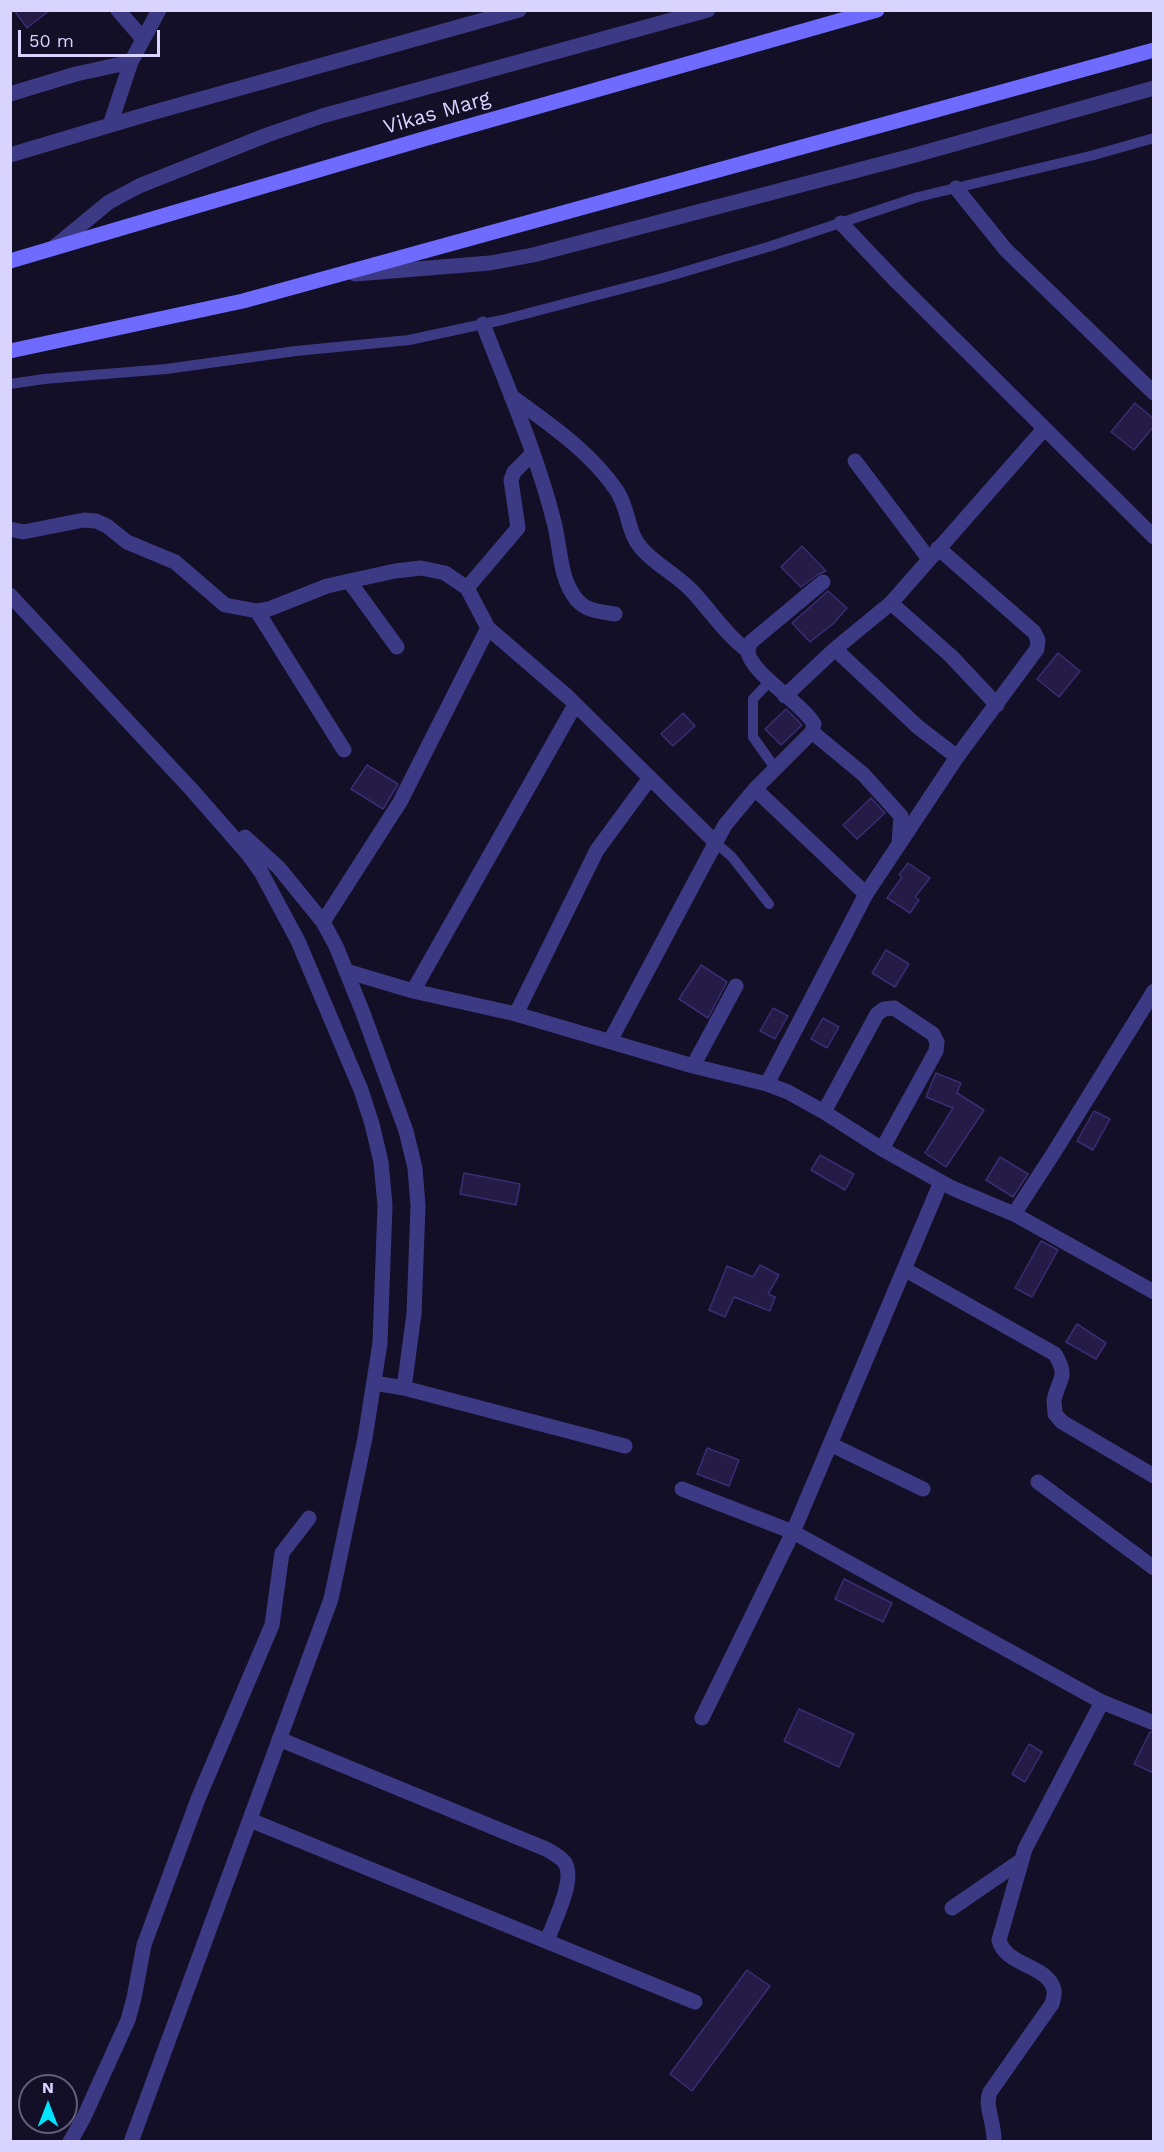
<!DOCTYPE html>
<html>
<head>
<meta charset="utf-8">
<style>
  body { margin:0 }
  #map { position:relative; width:1164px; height:2152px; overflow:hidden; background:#130f26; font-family:"Work Sans",sans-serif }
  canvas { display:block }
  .frame { position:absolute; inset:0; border:12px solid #d9d4ff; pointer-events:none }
  .north { position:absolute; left:18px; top:2074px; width:60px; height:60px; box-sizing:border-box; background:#130f26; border:2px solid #625e7d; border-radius:50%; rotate:0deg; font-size:16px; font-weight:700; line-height:24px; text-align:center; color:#d9d4ff }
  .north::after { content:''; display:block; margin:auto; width:21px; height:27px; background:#00e5ff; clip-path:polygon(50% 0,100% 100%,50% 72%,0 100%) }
  .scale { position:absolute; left:18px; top:30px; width:142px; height:27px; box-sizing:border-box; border:3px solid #d9d4ff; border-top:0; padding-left:8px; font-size:18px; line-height:21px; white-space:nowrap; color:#d9d4ff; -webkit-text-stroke:4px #130f26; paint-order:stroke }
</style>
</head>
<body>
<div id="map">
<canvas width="1164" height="2152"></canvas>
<div class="frame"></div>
<div class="north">N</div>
<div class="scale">50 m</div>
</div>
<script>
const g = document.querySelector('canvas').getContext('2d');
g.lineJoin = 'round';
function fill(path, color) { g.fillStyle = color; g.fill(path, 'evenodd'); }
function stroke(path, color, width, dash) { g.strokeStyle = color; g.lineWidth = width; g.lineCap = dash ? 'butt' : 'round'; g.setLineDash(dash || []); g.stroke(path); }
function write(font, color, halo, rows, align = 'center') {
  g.font = font + ' "Work Sans",sans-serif'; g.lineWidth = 4.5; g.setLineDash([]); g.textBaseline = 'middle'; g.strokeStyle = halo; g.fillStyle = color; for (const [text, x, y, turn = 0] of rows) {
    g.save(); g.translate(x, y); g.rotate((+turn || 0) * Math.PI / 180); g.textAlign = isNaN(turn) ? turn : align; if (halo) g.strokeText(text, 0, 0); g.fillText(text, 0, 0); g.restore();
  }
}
const building = new Path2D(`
  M14,10H50L27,28Z
  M1135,403L1154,419V426L1134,450L1111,432Z
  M802,546L826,571L817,575L801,587L781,567Z
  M828,591L847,608L833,624L810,642L792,623Z
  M1058,653L1080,671L1059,697L1037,679Z
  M786,709L802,725L781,745L765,729Z
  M683,713L695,726L673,746L661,734Z
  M367,765L398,784L383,809L351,789Z
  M871,798L885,813L857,839L843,825Z
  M908,863L930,878L915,897L919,900L910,913L887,898L902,877L899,875Z
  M886,950L909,964L895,987L872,973Z
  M701,965L727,982L708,1018L679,999Z
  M773,1008L788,1016L775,1039L760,1031Z
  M823,1018L839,1027L827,1048L811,1039Z
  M936,1073L961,1083L957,1093L984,1110L946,1167L925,1153L953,1108L926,1097Z
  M1094,1111L1110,1119L1093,1150L1077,1141Z
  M820,1155L854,1174L845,1190L811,1170Z
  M1000,1157L1028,1174L1013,1197L986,1180Z
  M464,1173L520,1184L516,1205L460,1194Z
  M1041,1241L1058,1250L1032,1297L1015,1288Z
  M760,1265L779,1275L768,1294L775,1297L770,1311L734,1297L725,1317L709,1310L727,1266L753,1277Z
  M1077,1324L1106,1343L1096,1359L1066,1342Z
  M707,1448L739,1460L729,1486L697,1474Z
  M844,1579L892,1603L883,1622L835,1599Z
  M799,1709L854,1734L839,1767L784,1741Z
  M1150,1732H1154V1773L1134,1764Z
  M1029,1744L1042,1752L1025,1782L1012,1774Z
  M747,1970L770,1986L692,2091L670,2074Z`);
const service = new Path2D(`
  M10,384L44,379L166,369L296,351L409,340L502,320L663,278L771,246L918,197L1094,155L1154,138
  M770,681L753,699V737L775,768
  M715,842L732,857L769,904`);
const minor = new Path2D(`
  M118,10L143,39
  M10,94L76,74L131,62
  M110,125L131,62L159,10
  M956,188L1006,250L1154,393
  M841,223L897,282L1154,537
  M483,324C508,389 537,454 554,522C561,548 559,579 577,600C586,611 602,612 615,614
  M511,396C549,424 590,451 617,491C629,509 627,533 642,549C656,565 677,575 692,591C711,611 726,635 748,651
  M855,461L929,559
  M10,529L23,532L84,520L96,521L107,526L127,542L175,562L225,605L257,611L269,609L327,586L395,571L421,568L445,573L467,588L488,628L568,697L715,842
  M349,581L397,647
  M467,588L518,528L511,480L514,472L532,454
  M10,595L191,789L248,854L261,872L298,941L361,1090L372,1124L381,1162L385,1205L380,1343L365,1438L331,1599L131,2142
  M891,603L951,656L997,705
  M257,611L344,750
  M835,649L918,727L957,757
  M785,696L835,649L891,603L1044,429
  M812,732L863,774L901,816L899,844
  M755,789L866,894
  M245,837L279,868L323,922L336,946L363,1013L406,1131L415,1168L418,1206L414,1314L404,1388
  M323,922L400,802L488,628
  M346,971L413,991L516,1014L693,1066L767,1084L788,1092L824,1112L882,1149L952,1188L1014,1214L1154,1292
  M413,991L575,705
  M516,1014L597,850L650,778
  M610,1041L725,825L755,789L812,732L814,724C803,704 749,672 748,651C748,648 750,645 751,642L823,582
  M693,1066L736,986
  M767,1084L866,894L957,757L1037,649L1038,640L1034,632L938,548
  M824,1112L877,1014L884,1009L894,1008L933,1034L937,1042L936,1051L882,1149
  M1014,1214L1053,1154L1154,991
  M904,1269L1055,1354C1069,1378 1059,1377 1054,1400C1054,1404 1055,1410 1055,1414L1062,1422L1154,1476
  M374,1383L404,1388L625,1446
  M830,1444L923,1489
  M1038,1482L1154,1568
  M682,1489L793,1532L1102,1702L1154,1723
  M702,1718L793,1532L941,1182
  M279,1739L546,1849C553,1853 561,1857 565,1863C576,1880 553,1923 547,1941
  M250,1820L695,2002
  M952,1908L1022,1860
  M70,2142L84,2117L128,2020L134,1998L144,1945L198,1799L272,1625L282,1553L309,1518
  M994,2142C995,2123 984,2106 990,2092L1052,2004C1053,2000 1055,1994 1054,1990C1048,1964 1006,1967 999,1940L1025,1849L1102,1702`);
const tertiary = new Path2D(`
  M10,155L151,113L519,10
  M53,248L109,202L139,186L267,135L322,116L708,10
  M355,274L490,263L533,255L908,157L1154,88`);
const secondary = new Path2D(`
  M10,261L420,140L877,10
  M10,351L243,301L1154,50`);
const streetNames = [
  ["Vikas Marg",437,113,-16]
];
fill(building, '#241b47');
stroke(building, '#3b2d73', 1.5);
stroke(service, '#3d3a85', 10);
stroke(minor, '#3d3a85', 15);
stroke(tertiary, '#3d3a85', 15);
stroke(secondary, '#6f6bff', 15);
write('21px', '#d9d4ff', '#130f26', streetNames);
</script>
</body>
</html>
